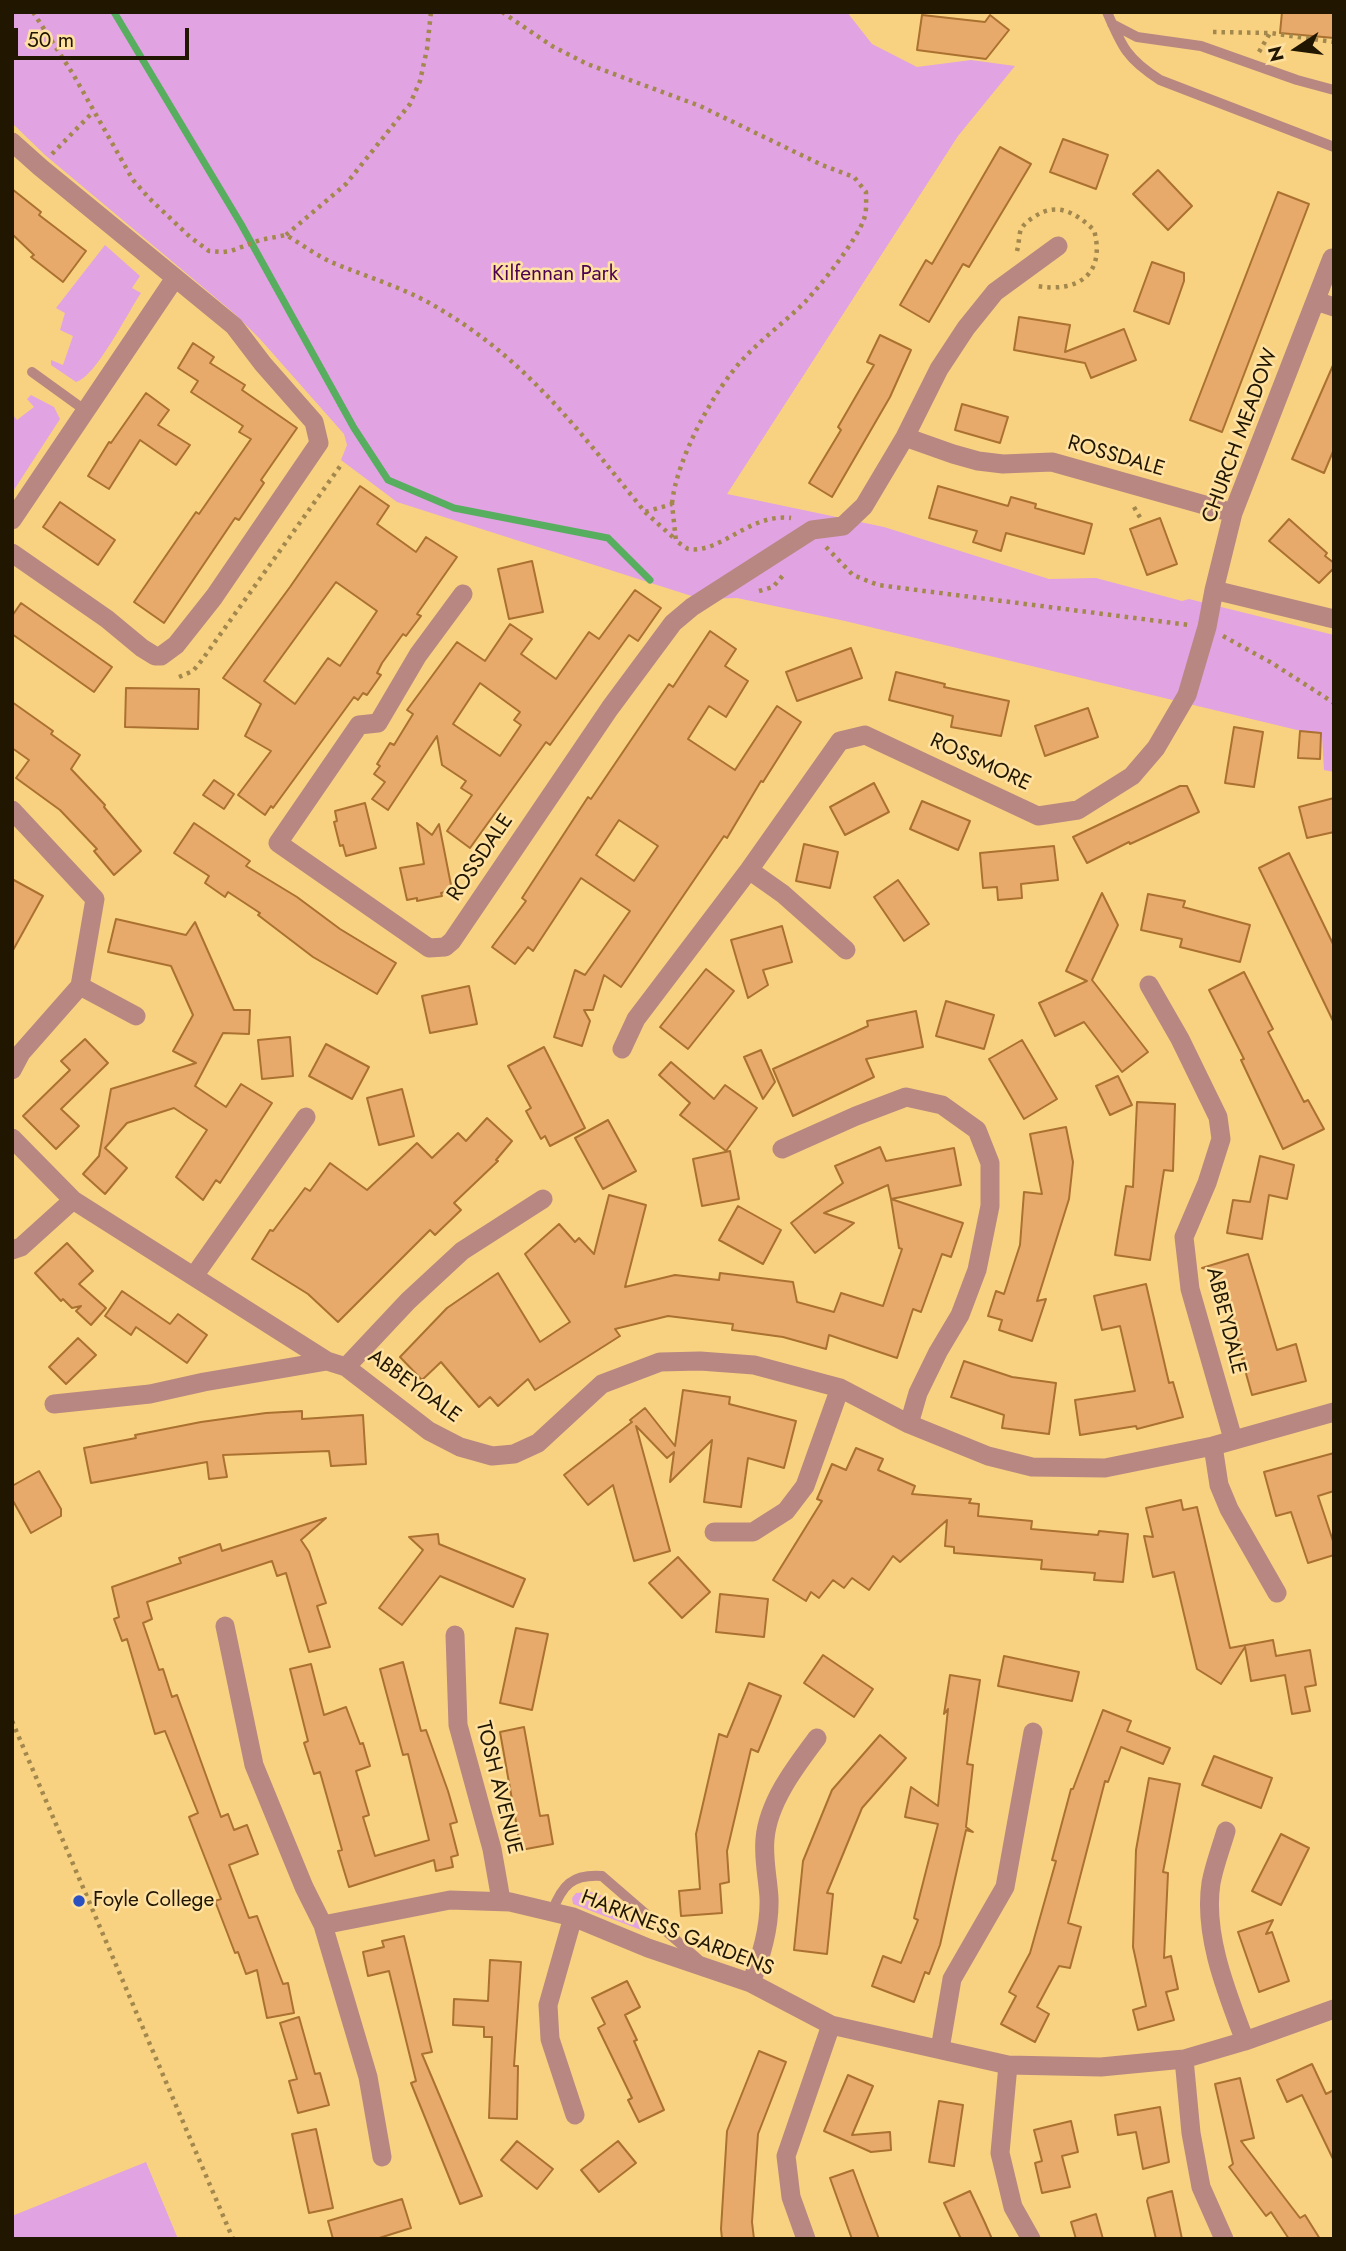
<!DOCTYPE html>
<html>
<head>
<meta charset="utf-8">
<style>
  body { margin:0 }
  #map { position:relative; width:1346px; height:2251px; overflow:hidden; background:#f8d281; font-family:Jost,sans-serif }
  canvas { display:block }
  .frame { position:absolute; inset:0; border:14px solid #211700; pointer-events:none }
  .north { position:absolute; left:1262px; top:14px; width:70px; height:70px; -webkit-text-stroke:5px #ffe1a1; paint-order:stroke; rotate:257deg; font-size:19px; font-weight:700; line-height:28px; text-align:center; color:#211700 }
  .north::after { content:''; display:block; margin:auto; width:24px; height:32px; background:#211700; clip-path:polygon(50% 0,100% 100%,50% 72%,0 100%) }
  .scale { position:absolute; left:14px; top:28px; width:175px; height:32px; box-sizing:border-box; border:4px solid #211700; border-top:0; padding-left:9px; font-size:21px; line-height:24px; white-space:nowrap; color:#211700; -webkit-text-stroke:5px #ffe1a1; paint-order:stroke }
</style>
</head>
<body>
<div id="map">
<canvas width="1346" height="2251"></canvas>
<div class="frame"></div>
<div class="north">N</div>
<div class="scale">50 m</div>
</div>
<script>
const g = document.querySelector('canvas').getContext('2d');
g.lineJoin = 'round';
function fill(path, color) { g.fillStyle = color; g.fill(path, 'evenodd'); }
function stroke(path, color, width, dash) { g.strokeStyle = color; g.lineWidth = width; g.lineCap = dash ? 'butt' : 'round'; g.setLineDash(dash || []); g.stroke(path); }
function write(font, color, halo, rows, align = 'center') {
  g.font = font + ' Jost,sans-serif'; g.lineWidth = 5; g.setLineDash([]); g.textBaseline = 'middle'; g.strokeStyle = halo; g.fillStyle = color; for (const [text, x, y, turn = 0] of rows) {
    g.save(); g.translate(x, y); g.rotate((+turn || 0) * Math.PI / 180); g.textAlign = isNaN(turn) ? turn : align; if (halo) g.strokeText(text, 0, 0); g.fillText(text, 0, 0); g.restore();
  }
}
const green = new Path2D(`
  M12,12H847L872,44L917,67L971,60L1015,66L958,136L727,494L884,527L1049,579L1096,578L1182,601L1189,599L1334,635V772L1324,770L1322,736L845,621L737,598L701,599L397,502L341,460L347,445L344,434L260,339L235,314L45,155L12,123Z
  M105,245L140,276L132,288L141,293C128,312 96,377 76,382L51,365V360L63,365L73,336L60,330L65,313L56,308Z
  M31,395L54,407L60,419L12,493V414L17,420L34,407L27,399Z
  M590,1892L599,1894L650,1929L641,1930L573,1904L572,1898L576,1893Z
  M146,2162L178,2239H12V2216Z`);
const stream = new Path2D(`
  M114,12L241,224L354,428L388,480L454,508L608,538L650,580`);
const building = new Path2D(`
  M1282,12H1334V38L1280,33Z
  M922,15L985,22L990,15L1009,30L986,59L917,50Z
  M1063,139L1108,155L1096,189L1050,172Z
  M1000,147L1031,164L969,267L963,264L929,322L900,305L926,260L932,264Z
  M1158,170L1192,206L1168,230L1133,194Z
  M12,189L41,212L39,215L86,251L63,282L31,257L34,255L12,234Z
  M1278,192L1309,204L1222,432L1190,420Z
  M1152,262L1184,273V281L1169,324L1134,311Z
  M1019,317L1070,325L1065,352L1124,329L1136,360L1091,378L1085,363L1014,350Z
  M880,335L911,350L890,397L832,497L809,483L841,430L838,427L874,365L867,362Z
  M193,343L214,357L210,363L245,385L242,390L297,428L261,480L264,483L239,520L235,518L164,623L134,602L196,512L199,514L251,439L239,432L243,426L191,392L198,381L178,368Z
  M1334,363V449L1324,473L1292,459Z
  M146,393L169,410L158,425L190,445L176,465L140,440L109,489L88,476L109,442L111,443Z
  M962,404L1008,417L1000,443L955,430Z
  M360,486L389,506L377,524L416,552L426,537L457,557L417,614L421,616L406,636L403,634L382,663L377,673L381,675L367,695L363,693L358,700L354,697L273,808L271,806L265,815L238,795L271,751L245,736L261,704L223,678L290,587ZM336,582L377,611L340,666L328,658L295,704L264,681Z
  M938,486L1008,506L1011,497L1036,504L1035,508L1092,524L1084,554L1006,533L1001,551L973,542L977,531L929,518Z
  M60,502L115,540L98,565L43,527Z
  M1160,518L1177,564L1147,575L1130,529Z
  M1289,519L1327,553L1325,556L1334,563V568L1319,583L1269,541Z
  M532,561L543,612L509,619L498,569Z
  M635,590L661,608L638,641L629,635L550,745L546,742L470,848L447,831L472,795L461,788L466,781L442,765L437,736L388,810L372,799L385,782L374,774L380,766L377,764L390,743L394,745L413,714L407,710L457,642L485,661L510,624L532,639L521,654L556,679L589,632L599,639ZM480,683L520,712L514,720L521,725L500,756L453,724Z
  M21,603L112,667L94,692L12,634V616Z
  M710,631L736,649L725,666L748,681L726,717L709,706L688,739L735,770L777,706L801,722L763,782L761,781L727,838L724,836L621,987L604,975L593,1010H584L590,1021L582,1046L554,1037L575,970L585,975L630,911L581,878L533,951L528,947L515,964L492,947L526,901L522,898L588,797L591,799L669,684L673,687ZM619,820L658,846L634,881L596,855Z
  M851,648L862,678L797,701L786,672Z
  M896,672L945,684L944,687L1009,701L1001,736L951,727L953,716L889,700Z
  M126,688L199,689L198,729L125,727Z
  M12,702L53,731L51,734L80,755L71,769L105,805L104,807L141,851L114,875L94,851L97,849L60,810L16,778L29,760L12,748Z
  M1088,708L1098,737L1045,756L1035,726Z
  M1234,727L1263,732L1254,787L1225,783Z
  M1300,731L1321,733L1320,759L1298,758Z
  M214,780L234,794L224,809L203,795Z
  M874,783L889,812L845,835L830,807Z
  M1180,786H1187L1199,812L1130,844L1129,842L1087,863L1073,837Z
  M1334,798V832L1307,838L1299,807Z
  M922,801L970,821L958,850L910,829Z
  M365,803L376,848L346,856L343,845L340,846L334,822L337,821L335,811Z
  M194,823L250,861L246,866L297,897L340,929L396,963L377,994L313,957L258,915L260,913L228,892L225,897L205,883L209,876L174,853Z
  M417,823L432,835L439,824L452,890L441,893L442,896L417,901V898L407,900L400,868L424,864Z
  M804,844L838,852L830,888L796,881Z
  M1054,846L1058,880L1021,884L1022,898L998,900L997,887L983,888L980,853Z
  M1289,853L1334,946V1023L1259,868Z
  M12,879L43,896L12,952Z
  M898,880L929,924L904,941L874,897Z
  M1102,893L1118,925L1092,980L1148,1052L1122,1072L1084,1022L1055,1036L1039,1003L1087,981L1066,971Z
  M1148,894L1185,901L1183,907L1250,925L1240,962L1180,947L1182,939L1141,930Z
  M116,919L186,935L195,922L234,1010H250L249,1034L223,1033L195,1086L226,1107L241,1084L272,1103L220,1183L216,1180L203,1200L176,1177L207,1130L174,1108L127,1123L105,1148L127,1168L105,1194L83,1174L99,1156L111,1089L196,1063L173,1051L193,1015L171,966L108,952Z
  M782,926L792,962L763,970L768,985L748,998L731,940Z
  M706,969L734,991L688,1049L660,1027Z
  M1244,972L1273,1029L1268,1032L1304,1102L1308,1100L1324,1129L1283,1149L1241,1060L1244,1059L1209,990Z
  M469,986L477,1024L430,1033L422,996Z
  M946,1001L994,1015L984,1049L936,1036Z
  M916,1011L923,1047L866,1059L874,1077L793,1116L773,1069L868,1026L867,1021Z
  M290,1037L293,1076L262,1079L258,1040Z
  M85,1039L108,1063L61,1109L79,1126L56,1149L23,1116L70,1070L61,1061Z
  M1022,1040L1057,1099L1024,1119L989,1059Z
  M326,1044L369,1067L352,1099L309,1076Z
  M544,1047L585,1128L550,1146L545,1136L541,1139L526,1111L531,1108L508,1066Z
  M761,1050L775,1082L763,1099L744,1057Z
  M671,1062L714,1099L725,1085L757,1108L726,1151L680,1115L690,1103L659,1075Z
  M1118,1076L1132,1105L1110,1115L1096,1086Z
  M402,1089L414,1136L379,1145L367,1098Z
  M1137,1102L1175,1104L1173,1171L1164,1170L1150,1260L1115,1255L1126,1186L1133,1187Z
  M487,1118L512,1141L496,1160L498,1161L454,1203L461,1210L435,1235L430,1230L338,1322L308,1294L252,1259L270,1230L273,1231L305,1188L310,1191L330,1163L367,1190L417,1143L432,1158L458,1133L466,1141Z
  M608,1120L636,1171L603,1189L575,1138Z
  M1066,1127L1073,1162L1069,1199L1037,1301L1046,1299L1032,1341L999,1330L1002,1320L988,1316L996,1291L1004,1294L1020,1245L1024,1192L1042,1194L1030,1134Z
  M880,1147L886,1161L954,1148L961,1185L891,1199L888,1185L824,1213L854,1223L815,1253L791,1223L843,1183L835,1166Z
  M730,1151L739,1199L702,1206L693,1159Z
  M1260,1156L1294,1165L1287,1199L1269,1195L1262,1239L1227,1233L1233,1200L1250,1202Z
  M609,1195L646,1205L625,1287L675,1275L719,1280L720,1273L793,1282L797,1302L834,1312L841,1293L883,1306L902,1249L899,1248L891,1199L963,1223L951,1257L942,1254L921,1312L913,1309L897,1358L829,1335L826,1349L783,1337L732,1330L733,1324L668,1316L615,1329L620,1336L535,1390L528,1379L498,1406L490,1397L479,1407L441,1362L422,1380L400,1357L447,1308L498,1273L540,1342L570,1322L525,1254L559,1224L575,1242L579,1238L594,1254Z
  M738,1206L781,1230L763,1264L719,1240Z
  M67,1243L93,1271L79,1284L106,1308L91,1325L76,1311L81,1306L72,1308L63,1299L61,1301L35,1273Z
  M1248,1254L1277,1350L1296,1344L1306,1381L1252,1395L1242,1359H1244L1216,1271L1202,1268Z
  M1146,1284L1169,1383L1173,1382L1183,1417L1137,1429L1136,1426L1080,1435L1075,1400L1135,1391L1120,1326L1102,1330L1094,1296Z
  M122,1291L170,1324L178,1314L207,1335L187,1363L136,1327L131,1335L105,1316Z
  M78,1338L96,1355L66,1384L49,1367Z
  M964,1361L1012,1377L1056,1383L1049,1434L1002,1428L1004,1415L951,1397Z
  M683,1390L730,1397L729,1404L796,1421L784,1468L748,1458L741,1507L704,1502L712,1440L670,1482L674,1452L667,1458L636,1426L670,1551L634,1561L613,1485L588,1505L564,1475L632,1422L630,1420L645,1408L675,1446Z
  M302,1411V1419L363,1415L366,1464L331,1466L329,1451L223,1455L227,1477L209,1479L207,1462L91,1483L84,1448L136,1438L135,1435L201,1422L266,1413Z
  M856,1448L883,1459L878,1470L915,1486L912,1494L971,1499L969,1503L979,1504L978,1516L1032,1521L1031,1529L1098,1535L1099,1531L1128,1534L1123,1582L1094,1580L1095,1573L1041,1569L1042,1560L954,1553V1547L945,1546L947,1520L900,1562L893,1556L869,1590L852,1578L844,1588L833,1580L819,1598L811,1592L806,1601L773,1580L822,1501L817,1499L832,1464L846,1470Z
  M1334,1453V1491L1318,1496L1334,1544V1555L1308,1563L1291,1512L1276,1516L1264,1472Z
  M39,1471L61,1509V1516L31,1533L12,1499V1486Z
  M1181,1500L1183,1510L1197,1507L1230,1648L1273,1640L1276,1656L1310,1650L1316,1685L1305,1687L1310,1711L1292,1714L1285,1675L1251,1681L1245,1647L1221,1684L1197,1669L1174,1572L1153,1577L1144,1536L1153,1537L1146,1508Z
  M326,1518L301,1540L309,1552L326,1603L317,1606L330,1647L309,1652L286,1573L277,1576L272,1561L147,1602L152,1619L143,1623L159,1670L163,1669L172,1697L177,1695L221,1817L228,1814L234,1830L247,1825L258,1854L229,1865L249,1918L257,1916L283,1984L288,1983L294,2013L267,2018L257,1970L246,1974L238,1952L235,1953L215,1901L221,1899L189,1817L198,1813L165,1731L155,1734L127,1639L122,1641L114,1619L119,1617L112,1587L181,1563L179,1558L220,1544L222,1551Z
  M438,1534L439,1544L525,1579L513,1607L440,1576L402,1625L379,1608L423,1550L409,1537Z
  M678,1557L710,1592L682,1618L649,1583Z
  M720,1594L768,1599L764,1637L716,1632Z
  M516,1628L548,1634L532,1710L500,1703Z
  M823,1655L873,1689L854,1717L804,1683Z
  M1004,1656L1079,1672L1072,1701L998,1686Z
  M403,1662L421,1731L426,1730L448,1791L457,1822L450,1824L458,1855L451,1857L453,1867L436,1871L434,1860L349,1887L338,1851L342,1850L320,1772L314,1774L304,1743L308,1741L290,1669L311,1664L324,1715L346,1707L360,1744L363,1743L370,1766L356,1771L369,1815L363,1817L375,1856L429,1840L408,1754L403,1755L380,1669Z
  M950,1675L980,1680L967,1764L973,1765L966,1827L973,1832L966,1830L940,1945L929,1974L925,1972L914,2002L872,1986L883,1956L901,1963L918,1920L914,1918L938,1824L905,1817L911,1787L938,1806L948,1709L944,1714Z
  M749,1683L781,1696L758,1752L751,1749L727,1851L729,1882L720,1884L722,1913L681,1916L679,1891L700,1889L696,1834L719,1734L727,1737Z
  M1103,1710L1131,1721L1127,1731L1170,1748L1163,1764L1121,1747L1108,1782L1105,1781L1068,1923L1081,1927L1070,1968L1059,1966L1037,2007L1049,2014L1035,2042L1001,2024L1016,1996L1009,1992L1030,1953L1056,1861L1052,1860L1071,1789H1073Z
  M524,1727L540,1816L548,1815L553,1844L521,1850L500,1732Z
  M880,1735L906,1758L862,1808L827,1893L833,1894L827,1954L794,1950L803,1861L832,1790Z
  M1214,1756L1272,1778L1261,1808L1202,1785Z
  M1149,1778L1180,1784L1163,1872L1168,1873L1164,1958L1171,1956L1178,1989L1166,1992L1174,2020L1138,2030L1133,2010L1146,2006L1133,1947L1136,1850Z
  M1281,1834L1309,1848L1281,1905L1252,1891Z
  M1273,1920L1266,1934L1272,1932L1289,1981L1259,1992L1238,1932Z
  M404,1936L432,2052L422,2054L482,2196L460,2204L411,2083L416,2081L389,1971L368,1976L363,1952L384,1947L382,1941Z
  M490,1960L521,1962L514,2066H518L517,2119L489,2118L492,2037H484V2027L453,2025L454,1999L488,2001Z
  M627,1981L640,2007L625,2015L637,2040L634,2041L664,2110L639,2122L628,2100L632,2098L598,2028L605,2024L592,1998Z
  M299,2017L315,2074L320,2073L329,2105L298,2113L289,2081L297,2079L280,2023Z
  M759,2051L786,2062L758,2134L752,2222L754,2239H722L721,2229L727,2131Z
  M1312,2064L1326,2094L1334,2090V2161L1302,2095L1287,2102L1277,2080Z
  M848,2075L873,2086L852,2135L890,2132L891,2150L871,2152L824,2131Z
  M1240,2078L1254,2138L1241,2141L1300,2218L1305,2215L1320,2239H1289L1271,2212L1266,2216L1229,2167L1233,2164L1215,2084Z
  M939,2101L963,2105L954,2166L929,2162Z
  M1160,2107L1169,2162L1143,2169L1136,2132L1118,2135L1115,2115Z
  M1071,2121L1078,2152L1062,2156L1070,2187L1042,2193L1035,2163L1042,2161L1034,2130Z
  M316,2129L333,2208L309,2213L292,2134Z
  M517,2141L553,2169L537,2189L501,2160Z
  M618,2141L636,2163L599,2192L581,2170Z
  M853,2170L863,2197L879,2239H852L830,2178Z
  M970,2191L985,2223L992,2239H961L944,2203Z
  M1172,2191L1182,2239H1156L1147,2201L1148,2198Z
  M402,2199L411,2228L376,2239H333L328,2221Z
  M1096,2214L1103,2239H1076L1071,2222Z`);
const path = new Path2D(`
  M33,12L73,74L133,180L149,198L190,237L209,251L223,252L231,251L260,240L286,235C301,244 316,255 331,262C369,278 409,289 443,311C531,364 582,435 645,512L672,504L676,541L688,549C721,554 749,513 791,518
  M502,12L552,46L587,64L700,106L822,165L854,177L866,192C866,201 867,210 864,219C856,241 822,284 805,302C786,321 764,337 745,357C714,389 676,460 672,504
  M1213,32L1270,33L1334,42
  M1259,52L1270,33
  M52,154L93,112
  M286,235L346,184L410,104L420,81L427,49L431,12
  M1017,251C1019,244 1019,234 1021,229C1024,224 1029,220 1034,217C1057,201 1076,213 1094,230C1106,274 1078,293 1037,286
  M1134,507L1142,521
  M645,512L676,540
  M826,547L853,575L878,585L1189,625
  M759,591L773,587L785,573
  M1223,636L1272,663L1334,703
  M179,677L193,671L202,660L341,465
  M12,1721L233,2239`);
const service = new Path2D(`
  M1107,12C1122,47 1127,59 1160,80L1334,147
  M1112,24L1137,37L1201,46L1297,80L1334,90
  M32,372L86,411
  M552,1912C562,1885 572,1874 602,1876L698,1959`);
const minor = new Path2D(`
  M12,142L40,167L234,326L263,364L314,422L319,443L214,597L176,645L161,656H155L142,648L107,619L12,553
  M1316,301L1334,307
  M905,437L953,454L978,461L1003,464L1052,462L1233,513
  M12,520L175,278
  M1214,590L1233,513L1332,258
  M463,594L418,655L378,723L359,725L278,843L429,948L445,947L452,941L610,708L673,623L692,607L812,530L843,526L864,506L905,437L939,369L966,328L995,292L1058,246
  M12,810L95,899L80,986L21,1053L12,1070
  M749,870L783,894L846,950
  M1149,985L1180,1039L1218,1117L1221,1139L1207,1183L1184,1237L1190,1289L1233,1439
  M80,986L136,1016
  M622,1049L636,1019L749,870L840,741L865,735L1038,816L1078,810L1132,776L1156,748L1187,695L1207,627L1214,590L1334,619
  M12,1138L73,1200L327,1361L346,1367L429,1431L460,1447L492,1456L514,1454L538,1443L602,1384L660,1362L700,1361L754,1365L840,1388L909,1424L988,1456L1032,1467L1105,1468L1213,1446L1334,1412
  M782,1149L856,1116L906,1097L942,1105L977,1130L990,1163V1206L977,1270L960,1315L938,1352L918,1393L909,1424
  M12,1250L21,1247L73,1200
  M194,1276L306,1117
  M346,1367L408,1301L462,1251L543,1199
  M54,1404L150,1394L204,1382L327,1361
  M1213,1446L1219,1485L1229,1509L1277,1593
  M714,1532H753L786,1511L805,1486L840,1388
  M225,1626L254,1765L304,1887L323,1925L368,2077L382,2157
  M455,1635L458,1725L492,1849L501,1900L510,1902
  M1226,1831C1221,1848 1214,1866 1211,1883C1203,1935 1227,1993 1245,2041
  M573,1917L548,2005L550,2039L575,2115
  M323,1925L450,1900L510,1902L573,1917L648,1948L751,1983L831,2025L1008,2065L1101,2067L1184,2059L1245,2041L1334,2009
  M751,1983C761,1956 770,1928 769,1898C768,1879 763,1858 765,1839C768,1802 796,1766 817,1738
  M940,2049L952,1979L1005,1887L1033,1732
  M1184,2059L1191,2133L1201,2187L1224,2239
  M1008,2065L1000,2153L1013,2207L1031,2239
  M806,2239L791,2197L786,2156L831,2025`);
const markers = [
  [79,1901,7,"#2b51c0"]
];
const parkNames = [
  ["Kilfennan Park",555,275]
];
const streetNames = [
  ["CHURCH MEADOW",1241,436,-70],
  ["ROSSDALE",1116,457,16],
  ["ROSSMORE",980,763,25],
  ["ROSSDALE",481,858,-56],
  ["ABBEYDALE",1225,1321,76],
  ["ABBEYDALE",414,1387,36],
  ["TOSH AVENUE",498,1788,76],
  ["HARKNESS GARDENS",677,1934,21]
];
const poiNames = [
  ["Foyle College",93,1901]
];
fill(green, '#e1a3e2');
stroke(stream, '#58ae5f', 7);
fill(building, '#e8aa6a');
stroke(building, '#ab7130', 2);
stroke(path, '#a3884e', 4.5, [3.5, 5]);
stroke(service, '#b98781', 10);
stroke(minor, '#b98781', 19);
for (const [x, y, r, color] of markers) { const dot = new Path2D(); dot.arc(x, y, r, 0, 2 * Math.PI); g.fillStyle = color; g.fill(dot); stroke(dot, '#ffe1a1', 2.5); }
write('21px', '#4c0251', '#ffe1a1', parkNames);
write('21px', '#211700', '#ffe1a1', streetNames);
write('21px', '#211700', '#ffe1a1', poiNames, 'left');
</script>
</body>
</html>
